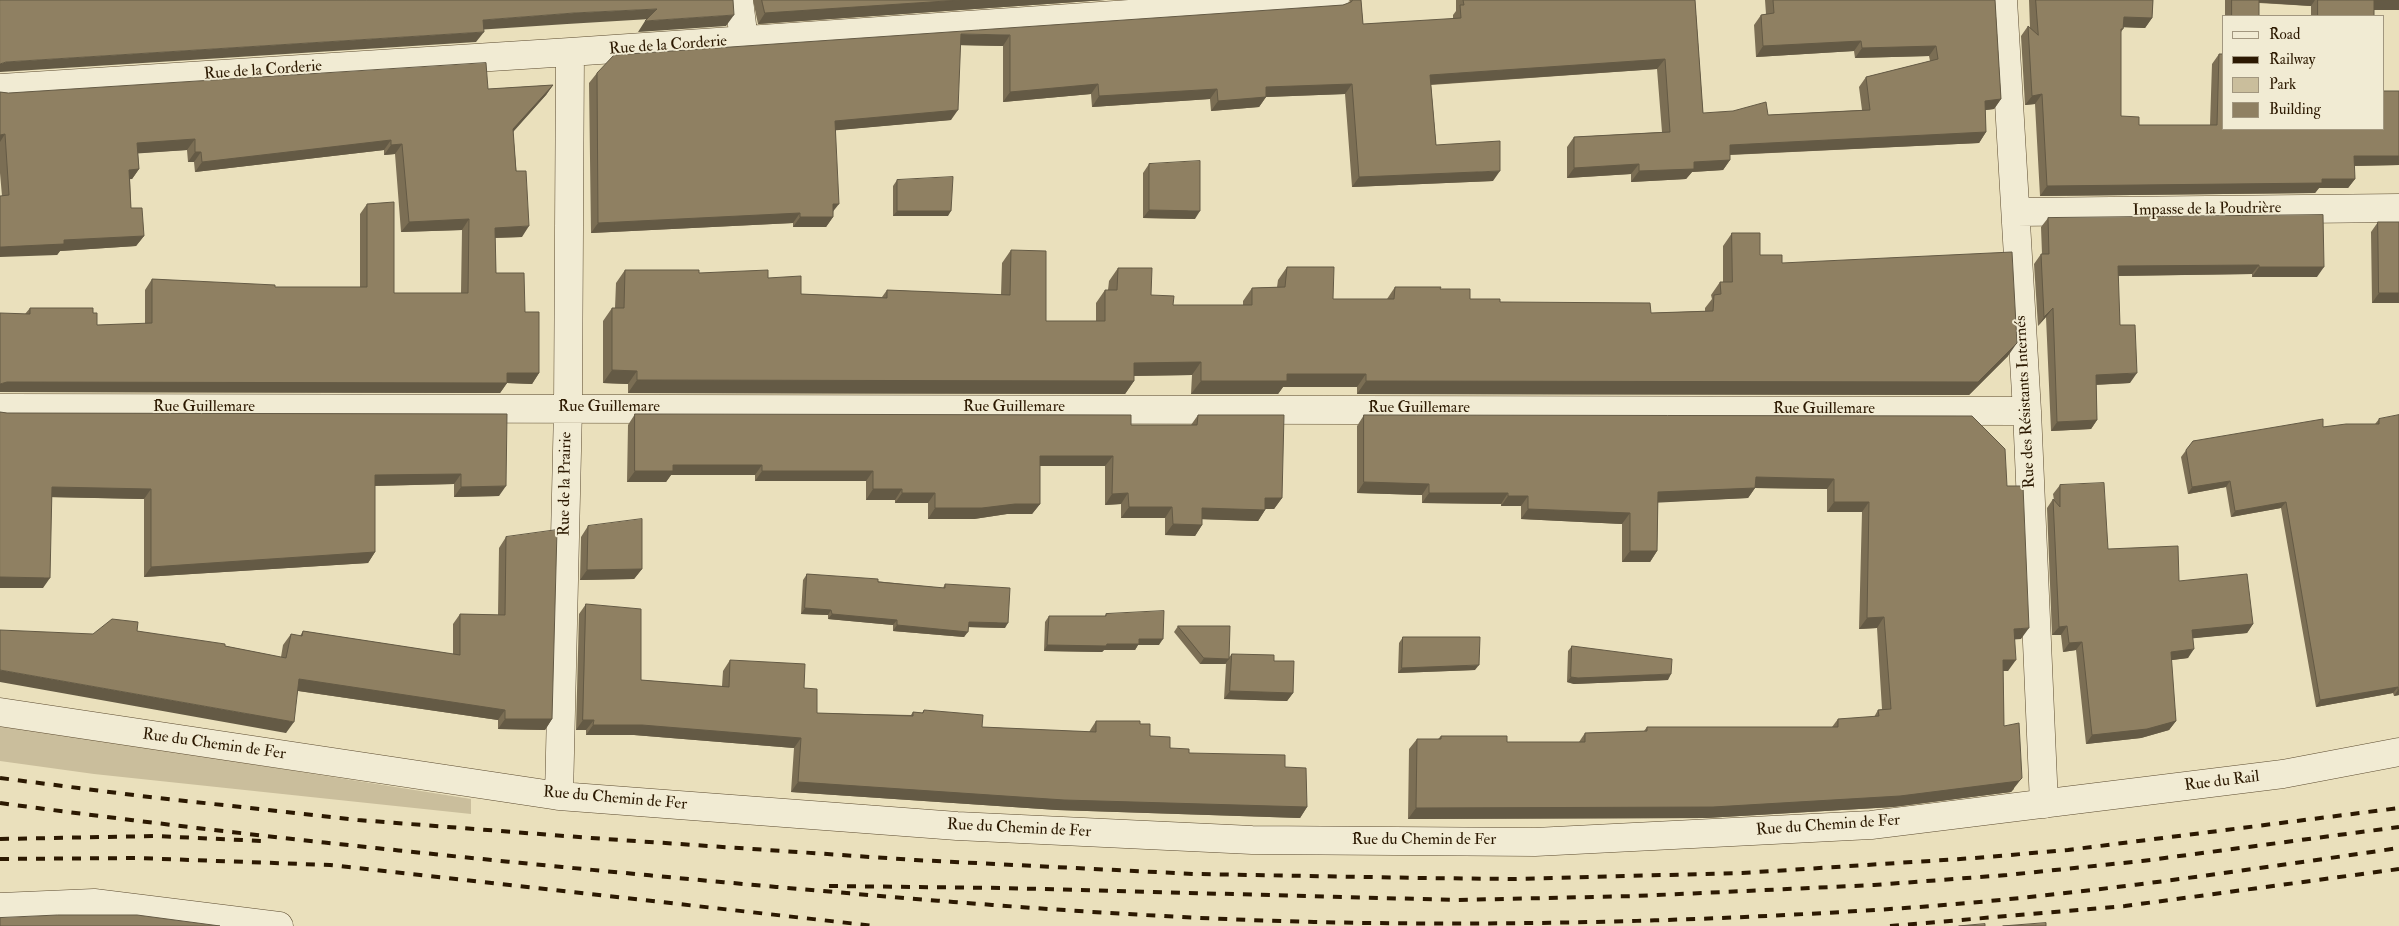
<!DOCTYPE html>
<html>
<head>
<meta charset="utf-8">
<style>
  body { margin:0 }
  #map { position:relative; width:2399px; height:926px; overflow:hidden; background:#eae0bc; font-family:"IM FELL Double Pica",serif }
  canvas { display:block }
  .legend { position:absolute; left:2222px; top:15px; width:162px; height:115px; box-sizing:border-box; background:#f1ebd3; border:1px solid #a2977f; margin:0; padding:6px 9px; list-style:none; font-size:15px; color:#2c1901 }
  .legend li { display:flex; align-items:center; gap:10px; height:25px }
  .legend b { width:25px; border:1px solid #a2977f }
</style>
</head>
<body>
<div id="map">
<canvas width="2399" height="926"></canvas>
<ul class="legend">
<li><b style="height:6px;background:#f1ebd3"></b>Road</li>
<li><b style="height:6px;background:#2c1901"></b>Railway</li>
<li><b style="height:14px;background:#cabe9c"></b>Park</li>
<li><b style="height:14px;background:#8f8062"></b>Building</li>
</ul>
</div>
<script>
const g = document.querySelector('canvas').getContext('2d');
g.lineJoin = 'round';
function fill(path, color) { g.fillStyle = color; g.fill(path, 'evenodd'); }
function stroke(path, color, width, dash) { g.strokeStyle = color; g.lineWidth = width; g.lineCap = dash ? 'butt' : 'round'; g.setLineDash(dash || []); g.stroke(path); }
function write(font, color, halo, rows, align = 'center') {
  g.font = font + ' "IM FELL Double Pica",serif'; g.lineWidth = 4; g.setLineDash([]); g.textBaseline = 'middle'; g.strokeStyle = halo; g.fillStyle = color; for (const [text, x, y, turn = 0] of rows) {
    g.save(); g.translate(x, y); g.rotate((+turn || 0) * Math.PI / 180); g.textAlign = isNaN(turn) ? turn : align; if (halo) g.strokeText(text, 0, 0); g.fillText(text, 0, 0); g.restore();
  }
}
const green = new Path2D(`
  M0,724L471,799V814L94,774L0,761Z`);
const street = new Path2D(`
  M739,0L744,41
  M2003,0L2027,411L2044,804
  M0,88L570,52L1335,0
  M2016,212L2399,208
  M0,408L2027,411
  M0,712L559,796L957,826L1252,840L1535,842L1871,825L2283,774L2399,752
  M559,796L568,408L570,52
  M0,907L94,903L279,926`);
const rail = new Path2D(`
  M0,778L141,796L358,820L591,838L915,860L1195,874L1424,878L1512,879L1742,873L1975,858L2068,850L2399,808
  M0,803C236,835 473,859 710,881C911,899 1112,917 1314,922C1495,926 1677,922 1858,911C2039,901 2220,874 2399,848
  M0,839L155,836L262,841
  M0,859L136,858L330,865L875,926
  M829,886L1003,888L1457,900L1636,896L1874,885L2007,875L2142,861L2399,827
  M1890,926L2125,906L2399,869`);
const wall = new Path2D(`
  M753,0H1105L758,24Z
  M1350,0H1361L1363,24L1453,19V15L1456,11V0H1695L1703,113L1768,115L1862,110L1859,87L1866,77L1930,61L1929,56L1855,58L1854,51L1756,57L1754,25L1761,15L1766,14L1765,0H1995L2001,99L1994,109L1985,110L1986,132L1979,143L1730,155V160L1723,170L1692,172L1686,179L1631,182V174L1567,178V147L1574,137L1662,132L1657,69L1431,85L1436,145L1493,181L1352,187L1345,94L1266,97L1259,107L1211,111L1210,99L1092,107L1091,94L1003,102V46L960,45L951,120L836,130L833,217L826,227H793V223L591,233L589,83L597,73L1343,5L1350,3Z
  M2029,0H2153L2152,18L2145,28L2124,27L2123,29L2121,32V116L2139,125H2210L2212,64L2219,54L2223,129L2399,91V165L2354,166L2355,179L2348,188H2319L2315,193L2040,196L2035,104L2025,105L2021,36L2028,26L2030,28Z
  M2225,0H2399V10H2374V16H2311V6L2259,3V16H2225Z
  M553,85L546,95L513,131L522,237L495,238L496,273L525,312L539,373L532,384L507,383L500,393L0,392L25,314L30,308L93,313L97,325L145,324V290L152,279L275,287H360V214L367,204L394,293H461L462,230L401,232L395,154L384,155V150L195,172L194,162H188L187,150L138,153L139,169L132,179H130L131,208L144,236L136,246L60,251L57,255L2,196L0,173V92L8,93L488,89Z
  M1149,164L1195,219L1143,218V173Z
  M897,180L948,216H893V186Z
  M2048,218L2317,277H2252V274L2118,276L2120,325L2130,383L2096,385L2097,420L2091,429L2051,431L2046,317L2038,326L2034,264L2041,254H2042L2041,227Z
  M2378,222L2399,303H2372L2371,232Z
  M1732,233L1760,255L2008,356L1969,395L1357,394V387H1283L1278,394H1191L1192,375L1134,376V381L1125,394L628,393V384L603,383V321L612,308H615L616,283L625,270L699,273L768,278L801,294L882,297L887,290L1001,295L1002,263L1011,250L1046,321H1096V303L1105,290H1108L1109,281L1118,268L1151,295L1173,305H1243V301L1252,288L1277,287L1278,280L1287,267L1333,299H1387L1395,287L1440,289L1470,299L1500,302L1651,313L1705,311V308L1712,299L1711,295L1720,282H1723V246Z
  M0,412L7,413L507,414L499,496L454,497V484L375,486V552L368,563L144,577V499L52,497L43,588H0Z
  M635,414L1131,425H1191L1198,415L1282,498L1274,509H1265V510L1258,521L1202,519V525L1195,536L1165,535V518H1121V504L1105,505V466H1040V504L1032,514H1007L974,519H928V503H895V500H866V481H755V475H671L666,482H627L628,425Z
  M1364,415L2007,486L2021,639H2015L2008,671H2003L2004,726L2014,789L2011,792L1893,807L1706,818L1408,819L1409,749L1417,739H1438L1441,736L1507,742H1579L1585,733L1644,731L1647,727H1832L1838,719L1874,717L1878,710L1882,709L1877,628L1859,629L1862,512H1827V489L1755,488L1748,498L1658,502L1657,551L1650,562H1622V524L1521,519V506H1501V504L1422,503V495L1357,493V426Z
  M2399,415V695L2394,696L2393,693L2316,707L2281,508L2231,517L2226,487L2188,494L2181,457L2193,441L2323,427L2375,424L2379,419Z
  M2060,485L2108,549L2179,581L2253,624L2247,633L2193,638L2188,658L2171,660L2176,721L2169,730L2141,738L2086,744L2076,650L2063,652L2061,635H2052L2047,508L2053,499L2054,500L2053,494Z
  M588,526L642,569L634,579L580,580L581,537Z
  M506,537L552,719L545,730L498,729V720L298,691L286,733L93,634L137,631L225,646L281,657L283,645L291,634L300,636L303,631L453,654V624L460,614L498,615L499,548Z
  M807,574L943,588L945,584L1005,628L969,627L964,637L893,631V625L828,619V615L801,614L803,580Z
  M586,604L641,680L722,686L723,671L730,660L804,688L817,713L911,715L913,712L922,713L924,710L982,727L1089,732L1096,721L1140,724L1150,736L1170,748L1189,753L1285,767L1307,807L1300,818L1057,810L791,792L794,748L634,735H586V730H576L579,614Z
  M1106,614L1159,645H1138L1135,650H1104L1102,652L1044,651L1045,622L1049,616H1105Z
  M1178,626L1229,657L1232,654L1274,661L1293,693L1287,701L1224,699L1226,664H1200L1174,632Z
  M1403,637L1475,670L1398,673L1399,643Z
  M1572,646L1668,680L1574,684L1567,682L1568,651Z`);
const shadedWall = new Path2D(`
  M961,0H1105L758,24L765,13Z
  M2253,0H2315L2311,6L2252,2Z
  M2374,0H2399V10H2367Z
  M657,9L650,19L567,24L476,30L483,20L574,13Z
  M734,15L726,26L638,32L645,21Z
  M2124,17L2152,18L2145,28L2117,27Z
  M484,32L476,42L0,72V64L6,62Z
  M961,34L1010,35L1003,46L953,45Z
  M1861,41L1854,51L1756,57L1763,46Z
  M1936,46L1929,56L1855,58L1862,48Z
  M1665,59L1657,69L1423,85L1430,75Z
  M1098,84L1091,94L1003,102L1010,92Z
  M1352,84L1345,94L1266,97L1259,107L1211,111L1218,101L1266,87Z
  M553,85L546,95L506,140L513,129Z
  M1217,89L1210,99L1092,107L1099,96Z
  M2042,94L2035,104L2025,105L2032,96Z
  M2001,99L1994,109L1978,111L1985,101Z
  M958,110L951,120L828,131L835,121Z
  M1986,132L1979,143L1723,155L1730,145Z
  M5,134L0,142V135Z
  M195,139L187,150L130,154L137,143Z
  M391,140L384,150L195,172L202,162Z
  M402,144L395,154L384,155L391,145Z
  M195,152H201L194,162H188Z
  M2354,156H2399V165L2348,166Z
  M1730,160L1723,170L1692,172L1686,179L1631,182L1639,171L1694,162Z
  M1639,164L1631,174L1567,178L1574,168Z
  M139,169L132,179L122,180L129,170Z
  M1500,171L1493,181L1352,187L1359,177Z
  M2322,179H2355L2348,188H2319L2315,193L2040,196L2047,186Z
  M833,204H839L831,214Z
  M1149,210L1200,211L1195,219L1143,218Z
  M897,211H951L948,216H893Z
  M800,213L793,223L591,233L598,223Z
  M800,217H833L826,227H793Z
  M469,219L462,230L401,232L409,222Z
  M529,226L522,237L488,238L495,228Z
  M144,236L136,246L60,251L57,255L0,257V247L64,240Z
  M2259,265L2252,274L2111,276L2118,266Z
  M2259,267H2324L2317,277H2252Z
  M2379,293H2399V303H2372Z
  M2053,308L2046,317L2038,326L2044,317Z
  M2017,343L2008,356L1969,395L1357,394L1366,381Z
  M1201,362L1192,375L1125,376L1134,363Z
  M612,370L637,371L628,384L603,383Z
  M507,373H539L532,384L507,383L500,393L0,392V384L7,382Z
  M2137,373L2130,383L2089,385L2096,375Z
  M1287,374H1366L1357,387H1283L1278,394H1191L1201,381Z
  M637,380L1134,381L1125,394L628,393Z
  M2097,420L2091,429L2051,431L2057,422Z
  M1040,456H1113L1105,466H1033Z
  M673,465H762L755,475H671L666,482H627L635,471Z
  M762,471H873L866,481H755Z
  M461,474L454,484L367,486L375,475Z
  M1756,477L1834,479L1827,489L1755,488L1748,498L1651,503L1658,492Z
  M2230,481L2226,487L2188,494L2192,487Z
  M1364,482L1429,484L1422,495L1357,493Z
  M506,486L499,496L454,497L461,487Z
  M52,487L151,489L144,499L45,497Z
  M873,489H902L895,500H866Z
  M902,493H935L928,503H895Z
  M1128,493L1121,504L1105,505L1112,494Z
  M1429,493H1508L1501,504L1422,503Z
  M1508,496H1528L1521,506H1501Z
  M1265,498H1282L1274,509H1258Z
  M1834,502H1869L1862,512H1827Z
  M2286,502L2281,508L2231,517L2235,511Z
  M1015,504H1040L1032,514H1007L974,519H928L935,508Z
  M1129,507H1172L1165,518H1121Z
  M1202,508L1265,510L1258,521L1195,519Z
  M1528,509L1630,513L1622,524L1521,519Z
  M1173,524L1202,525L1195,536L1165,535Z
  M1630,551H1657L1650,562H1622Z
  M375,552L368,563L144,577L151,567Z
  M642,569L634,579L580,580L587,570Z
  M0,577L50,578L43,588H0Z
  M805,608L831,610L828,615L801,614Z
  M832,614L897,620L893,625L828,619Z
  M1884,617L1877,628L1859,629L1867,618Z
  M969,622L1008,623L1005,628L965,627Z
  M2253,624L2247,633L2186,639L2192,630Z
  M897,625L968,632L964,637L893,631Z
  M2067,626L2061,635H2052L2059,627Z
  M2029,628L2021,639L2007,640L2014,629Z
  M1139,639H1163L1159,645H1138L1135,650H1104L1102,652L1044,651L1047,645L1107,644Z
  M2082,642L2076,650L2063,652L2069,643Z
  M2194,649L2188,658L2165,661L2171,652Z
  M1204,658L1229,659L1225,664H1200Z
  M2003,660H2016L2008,671H1995Z
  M1479,665L1475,670L1398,673L1402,668Z
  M0,670L294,722L286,733L0,682Z
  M1671,674L1668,680L1574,684L1567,682L1571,677Z
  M299,679L505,710L498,720L292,690Z
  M2398,687L2393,693L2316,707L2320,700Z
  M2398,690H2399V695L2394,696Z
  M1230,691L1293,693L1287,701L1224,699Z
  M505,719H552L545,730L498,729Z
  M583,720H594L586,730H576Z
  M2176,721L2169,730L2141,738L2086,744L2092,735Z
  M593,725H642L801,738L794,748L634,735H586Z
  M2022,778L2011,792L1893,807L1706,818L1408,819L1416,808Z
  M798,782L1307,807L1300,818L1057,810L791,792Z`);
const building = new Path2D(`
  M0,0H733L734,15L645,21L657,9L574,13L483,20L484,32L6,62L0,64Z
  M762,0H961L765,13Z
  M1353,0H1361L1363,24L1461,18L1460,5H1464L1463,0H1695L1703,113L1733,111L1766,102L1768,115L1870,110L1866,77L1938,59L1936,46L1862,48L1861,41L1763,46L1761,15L1774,13L1773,0H1995L2001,99L1985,101L1986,132L1730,145V160L1694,162V169L1639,171V164L1574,168V137L1670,132L1665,59L1430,75L1436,145L1500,141V171L1359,177L1352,84L1266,87V97L1218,101L1217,89L1099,96L1098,84L1010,92V35L961,34L958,110L835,121L839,204H833V217H800V213L598,223L597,73L614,55L1343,5L1351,2Z
  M2036,0H2153L2152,18L2124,17L2123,29H2121V116L2139,117V125H2217L2219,54H2223V129H2383V91H2399V156H2354L2355,179H2322V183L2047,186L2042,94L2032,96L2028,26L2038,35Z
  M2232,0H2259V16H2232Z
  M2318,0H2399H2374V16H2318Z
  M486,63L488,89L553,85L513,129L516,171H526L529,226L495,228L496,273H524L525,312H539V373H507V383L7,382L0,384V313L30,314V308H93V313H97V325L152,323V279L275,285V287H367V204L394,202V293H468L469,219L409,222L402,144L391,145V140L202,162L201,152H195V139L137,143L139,169L129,170L131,208H142L144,236L64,240V244L0,247V196L9,195L5,134L0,135V92L8,93Z
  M1200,161V211L1149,210V164Z
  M953,177L951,211H897V180Z
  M2323,215L2324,267H2259V265L2118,266L2120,325H2135L2137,373L2096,375L2097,420L2057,422L2053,308L2044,317L2041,254H2049L2048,218Z
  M2378,222H2399V293H2379Z
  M1732,233H1760V255H1782V263L2012,252L2017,343L1978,382L1366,381V374H1287V381H1201V362L1134,363V381L637,380V371L612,370V308H624L625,270H699V273L768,270V278L801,276V294L887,298V290L1010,295L1011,250L1046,251V321H1105V290H1117L1118,268H1152L1151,295L1174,296L1173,305H1252V288L1285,287L1287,267H1334L1333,299H1394L1395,287H1441L1440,289H1470V299H1500V302L1650,303L1651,313L1713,311L1714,295L1721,294L1720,282H1732Z
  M0,412L7,413L507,414L506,486L461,487V474L375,475V552L151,567V489L52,487L50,578L0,577Z
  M635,414L1131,415V425H1197L1198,415H1284L1282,498H1265V510L1202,508V525L1173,524L1172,507H1129L1128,493L1112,494L1113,456H1040V504H1015L982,508H935V493H902V489H873V471H762V465H673V471H635Z
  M1364,415L1972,416L2005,449L2007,486H2023L2029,628L2014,629L2016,660H2003L2004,726L2019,723L2022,778L2019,781L1900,796L1713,807L1416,808L1417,739H1441V736H1507V742H1585V733L1647,731V727H1838V719L1879,716L1878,710L1891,709L1884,617L1867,618L1869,502H1834V479L1756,477L1755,488L1658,492L1657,551H1630V513L1528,509V496H1508V493H1429V484L1364,482Z
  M2399,415V690H2398V687L2320,700L2286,502L2235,511L2230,481L2192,487L2186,450L2193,441L2323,419V427L2346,424H2379V419Z
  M2104,483L2108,549L2178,546L2179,581L2247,574L2253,624L2192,630L2194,649L2171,652L2176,721L2147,729L2092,735L2082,642L2069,643L2067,626L2059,627L2053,499L2060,507V485Z
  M642,519V569L587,570L588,526Z
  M557,530L552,719H505V710L299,679L294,722L0,670V630L93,634L112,619L138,622L137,631L225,644V646L286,658L291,634L302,636L303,631L460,655V614L505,615L506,537Z
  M807,574L878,579V582L945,588V584L1010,588L1008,623L969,622L968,632L897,625V620L832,614L831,610L805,608Z
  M586,604L641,609V680L729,687L730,660L805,664L804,688L817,689V713L913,716V712L923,713L924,710L983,715L982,727L1096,732V721H1140V724H1150V736L1170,737V748L1189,749V753L1285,755V767L1306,768L1307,807L1064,800L798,782L801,738L642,725H593L594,720H583Z
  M1164,611L1163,639H1139V644H1107L1106,646L1047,645L1049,616H1106V614Z
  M1178,626H1230L1229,659L1204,658Z
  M1403,637H1480L1479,665L1402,668Z
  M1572,646L1672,659L1671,674L1578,678L1571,677Z
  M1232,654L1274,655V661H1294L1293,693L1230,691Z
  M58,915H137L220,926H0V918Z
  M2046,923V926H2003Z
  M1985,924V926H1959Z`);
const streetNames = [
  ["Rue de la Corderie",668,46,-4],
  ["Rue de la Corderie",263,71,-4],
  ["Impasse de la Poudrière",2207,210,-1],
  ["Rue des Résistants Internés",2026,402,-93],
  ["Rue Guillemare",204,408],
  ["Rue Guillemare",609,408],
  ["Rue Guillemare",1014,408],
  ["Rue Guillemare",1419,409],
  ["Rue Guillemare",1824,410],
  ["Rue de la Prairie",566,484,-89],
  ["Rue du Chemin de Fer",214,745,8],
  ["Rue du Rail",2222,782,-7],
  ["Rue du Chemin de Fer",615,799,5],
  ["Rue du Chemin de Fer",1828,826,-4],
  ["Rue du Chemin de Fer",1019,829,3],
  ["Rue du Chemin de Fer",1424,841]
];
fill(green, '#cabe9c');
stroke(street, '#5c4b30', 29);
stroke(street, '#f1ebd3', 28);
stroke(rail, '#2c1901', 4, [9, 9]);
fill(wall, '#7b6e54');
fill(shadedWall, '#645a45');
fill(building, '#8f8062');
stroke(building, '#645a45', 1);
write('16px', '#2c1901', '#f1ebd3', streetNames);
</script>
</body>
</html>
